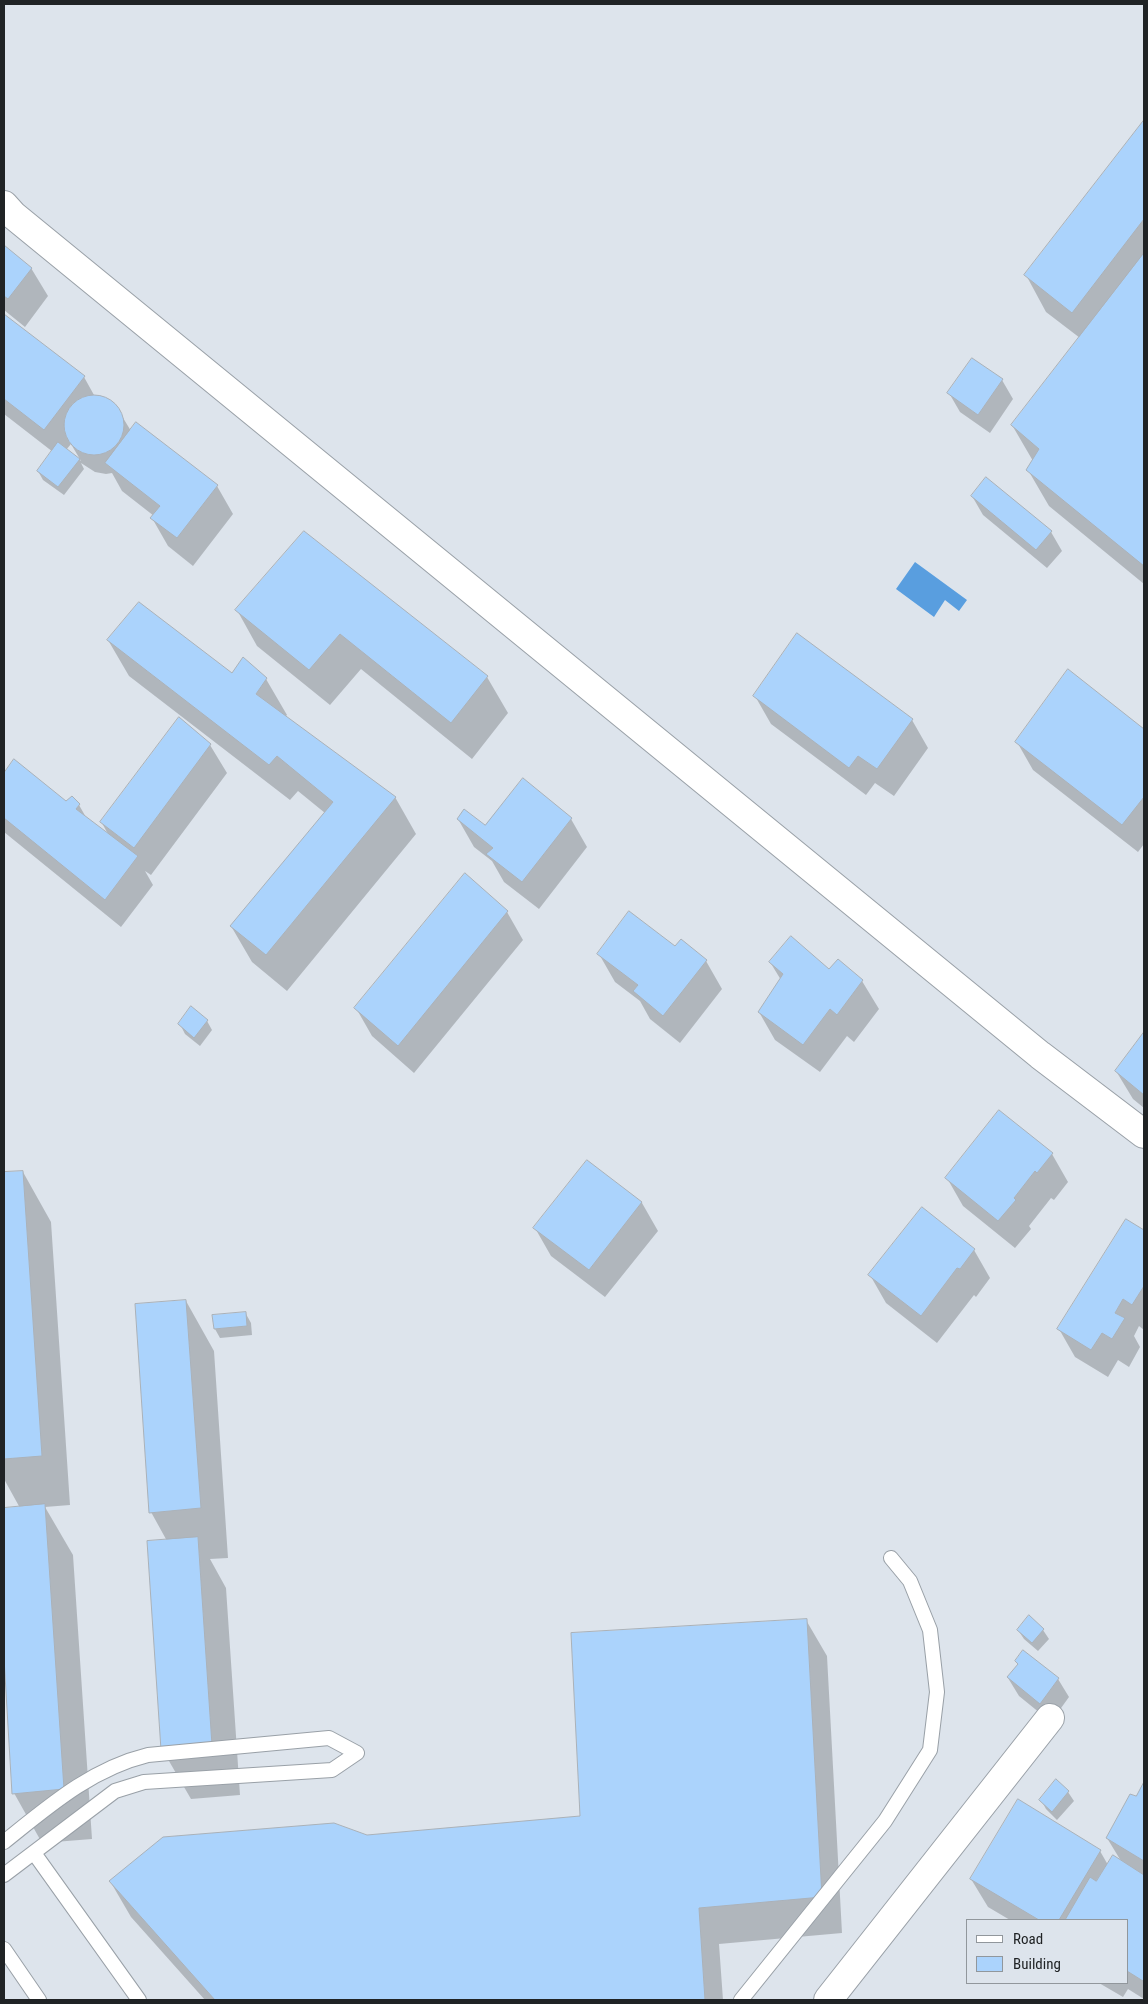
<!DOCTYPE html>
<html>
<head>
<meta charset="utf-8">
<style>
  body { margin:0 }
  #map { position:relative; width:1148px; height:2004px; overflow:hidden; background:#dde4ec; font-family:"Roboto Condensed",sans-serif }
  canvas { display:block }
  .frame { position:absolute; inset:0; border:5px solid #202325; pointer-events:none }
  .legend { position:absolute; left:966px; top:1919px; width:162px; height:65px; box-sizing:border-box; background:#dde4ec; border:1px solid #91979c; margin:0; padding:6px 9px; list-style:none; font-size:15px; color:#202325 }
  .legend li { display:flex; align-items:center; gap:10px; height:25px }
  .legend b { width:25px; border:1px solid #91979c }
</style>
</head>
<body>
<div id="map">
<canvas width="1148" height="2004"></canvas>
<div class="frame"></div>
<ul class="legend">
<li><b style="height:6px;background:#fff"></b>Road</li>
<li><b style="height:14px;background:#abd3fc"></b>Building</li>
</ul>
</div>
<script>
const g = document.querySelector('canvas').getContext('2d');
g.lineJoin = 'round';
function fill(path, color) { g.fillStyle = color; g.fill(path, 'evenodd'); }
function stroke(path, color, width, dash) { g.strokeStyle = color; g.lineWidth = width; g.lineCap = dash ? 'butt' : 'round'; g.setLineDash(dash || []); g.stroke(path); }
const water = new Path2D(`
  M915,562L967,600L959,611L945,600L934,617L896,589Z`);
const shadow = new Path2D(`
  M1144,122V584L1049,506L1028,470L1033,461L1012,425L1080,338L1046,312L1026,275Z
  M4,247L31,268L48,296L25,327L4,310Z
  M4,315L84,377L94,395L104,397L114,403L131,431L217,486L233,514L193,566L168,546L152,518L154,516L122,491L112,473L106,474L95,472L81,463L84,469L64,495L43,480L38,471L53,452L4,414ZM71,444L81,461L66,450Z
  M1002,380L1013,399L990,433L960,412L949,393Z
  M972,496L1051,532L1062,551L1047,568L983,515Z
  M304,532L487,677L508,713L472,759L361,669L330,705L257,646L237,610Z
  M108,640L232,675L266,679L287,715L285,717L395,797L416,834L287,991L252,962L231,926L325,813L298,791L290,800L129,676Z
  M1068,671L1144,731V844L1138,852L1033,770L1017,742Z
  M755,696L912,720L928,748L894,796L875,783L866,795L771,724Z
  M179,718L210,745L227,773L151,875L145,871L153,885L121,927L4,832V775L14,761L66,802L79,805L87,819L109,836L102,823Z
  M523,780L571,819L587,847L539,909L504,882L492,861L474,847L458,819L485,826Z
  M507,912L523,940L414,1073L372,1036L356,1008Z
  M675,948L706,961L722,989L680,1043L650,1019L640,1001L615,982L599,954Z
  M838,961L862,981L879,1009L854,1042L847,1036L820,1072L775,1040L759,1012L781,980L770,962L830,971Z
  M207,1021L212,1030L200,1046L185,1034L180,1024Z
  M1144,1034V1108L1133,1099L1116,1071Z
  M1052,1154L1068,1182L1054,1200L1051,1198L1029,1226L1031,1229L1015,1248L963,1206L947,1178Z
  M587,1161L642,1203L658,1231L605,1297L551,1256L535,1228Z
  M23,1172L51,1222L70,1505L45,1507L73,1555L92,1839L42,1843L14,1793L4,1639V1509L20,1508L4,1479V1174Z
  M1126,1221L1144,1232V1330L1139,1326L1134,1336L1140,1347L1129,1367L1118,1360L1108,1377L1075,1357L1059,1329Z
  M974,1250L990,1278L976,1297L974,1295L937,1343L886,1303L870,1275Z
  M186,1301L214,1351L228,1558L210,1559L226,1588L240,1795L191,1799L162,1749L167,1541L151,1512Z
  M246,1314L251,1323L252,1335L220,1338L215,1329Z
  M1029,1617L1043,1630L1049,1639L1038,1651L1024,1639L1018,1630Z
  M806,1620L827,1656L842,1933L719,1944L723,2000H205L131,1917L110,1881L366,1836L581,1817Z
  M1016,1661L1058,1679L1069,1697L1051,1722L1019,1696L1008,1678L1019,1665Z
  M1057,1781L1068,1792L1074,1801L1057,1820L1046,1809L1041,1800Z
  M1144,1785V1999L1128,1989L1123,1997L1099,1983H1127V1920H1010L988,1907L971,1879L1100,1851L1108,1865L1121,1861L1107,1838Z`);
const building = new Path2D(`
  M1144,120V219L1072,313L1024,275Z
  M4,245L32,268L8,299L4,296Z
  M1144,253V566L1026,470L1039,449L1011,425Z
  M4,314L85,376L44,430L4,399Z
  M972,358L1003,379L978,415L947,393Z
  M64 425a30 30 0 1 1 60 0a30 30 0 1 1-60 0Z
  M136,422L218,485L177,538L150,518L160,506L105,463Z
  M58,442L80,459L58,487L37,471Z
  M986,477L1052,531L1036,550L971,496Z
  M304,531L488,676L451,723L340,634L309,670L235,610Z
  M139,602L232,673L243,657L267,678L256,694L396,797L266,955L230,926L333,802L277,756L269,765L107,640Z
  M797,633L913,719L877,769L858,756L849,768L753,696Z
  M1068,669L1144,729V797L1122,825L1015,742Z
  M179,717L211,744L134,848L100,822Z
  M14,759L66,801L72,796L80,804L76,809L138,856L105,900L4,818V773Z
  M523,778L572,818L522,882L486,854L493,848L457,819L464,809L485,825Z
  M465,873L508,911L398,1046L354,1008Z
  M629,911L675,946L681,939L707,960L663,1016L633,991L638,985L597,954Z
  M791,936L829,969L838,959L863,980L837,1015L830,1009L803,1045L758,1012L783,974L769,962Z
  M191,1006L208,1020L194,1038L178,1024Z
  M1144,1032V1095L1115,1071Z
  M999,1110L1053,1153L1037,1173L1035,1171L1014,1198L1016,1200L998,1221L945,1178Z
  M587,1160L642,1202L589,1270L533,1228Z
  M23,1171L42,1456L4,1459V1172Z
  M922,1207L975,1249L960,1269L957,1268L921,1316L868,1275Z
  M1126,1219L1144,1230V1286L1132,1305L1123,1299L1115,1313L1125,1318L1112,1339L1102,1333L1091,1350L1057,1329Z
  M186,1300L201,1508L149,1513L135,1304Z
  M246,1312L247,1326L214,1329L212,1315Z
  M45,1504L64,1789L12,1794L4,1658V1508Z
  M198,1537L212,1745L161,1750L147,1541Z
  M1029,1615L1044,1629L1032,1643L1017,1630Z
  M807,1619L822,1897L699,1908L705,2000H215L109,1881L163,1837L334,1823L367,1835L580,1816L571,1633Z
  M1023,1650L1059,1678L1040,1704L1007,1677L1018,1664L1015,1661Z
  M1056,1779L1069,1791L1052,1812L1039,1800Z
  M1144,1782V1861L1106,1838L1130,1794L1136,1796Z
  M1018,1799L1101,1850L1059,1920H1039L970,1879Z
  M1113,1855L1144,1875V1978L1143,1981L1127,1971V1920H1065L1090,1877L1096,1881Z`);
const lane = new Path2D(`
  M4,1842C49,1806 91,1769 148,1755L329,1738L357,1753L332,1770L144,1782L115,1791L4,1875
  M34,1853L139,2000
  M4,1949L39,2000
  M741,2000L885,1821L930,1750L937,1692L930,1630L910,1581L891,1558`);
const street = new Path2D(`
  M4,205L13,215L1040,1055L1144,1134
  M828,2000L1050,1718`);
fill(water, '#599edf');
fill(shadow, '#0003');
fill(building, '#abd3fc');
stroke(building, '#aab1b8', 1);
stroke(lane, '#99a0a7', 16);
stroke(street, '#99a0a7', 30);
stroke(lane, '#fff', 14);
stroke(street, '#fff', 28);
</script>
</body>
</html>
